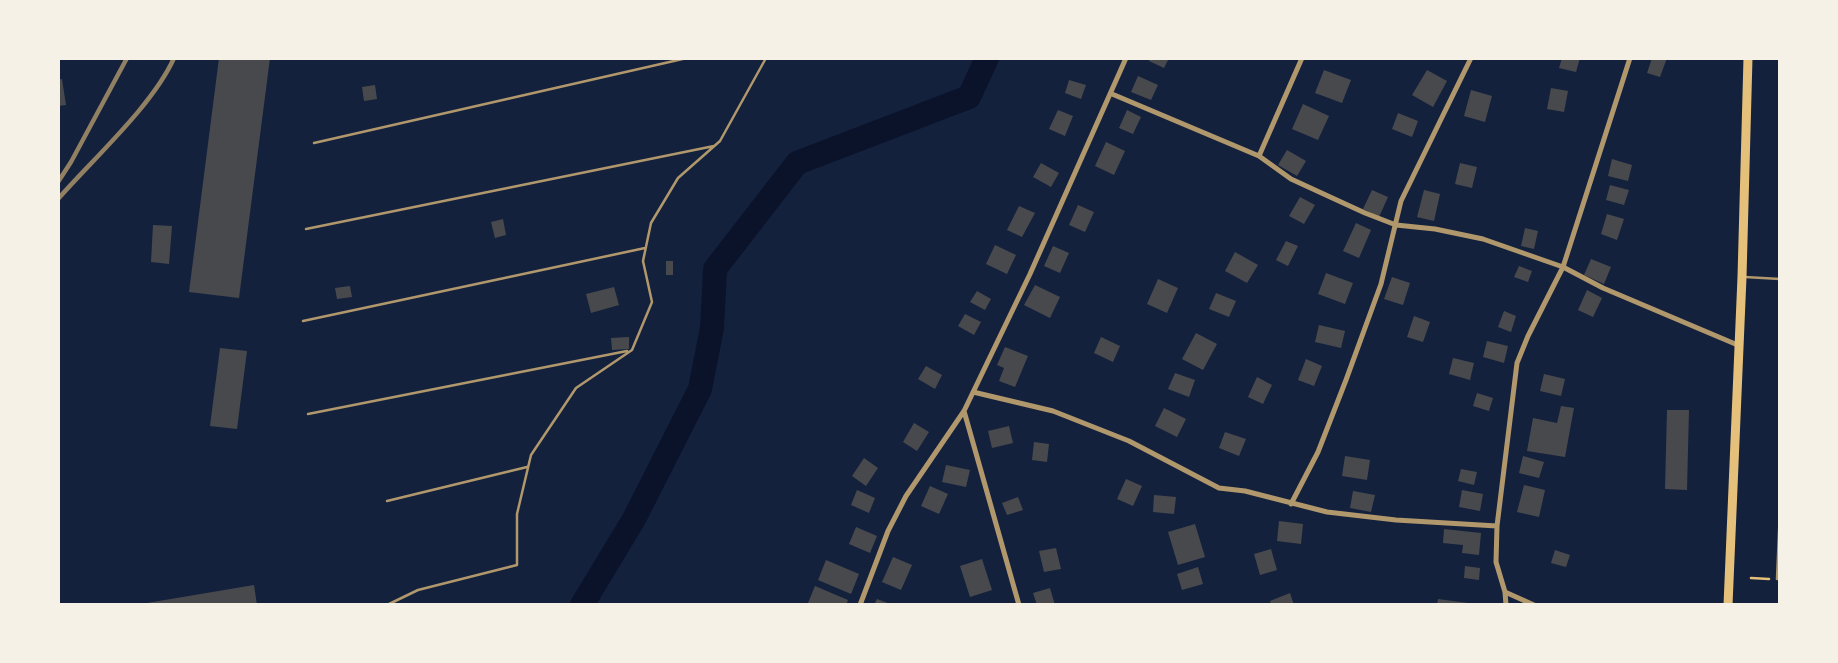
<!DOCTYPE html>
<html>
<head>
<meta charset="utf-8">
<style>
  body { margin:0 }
  #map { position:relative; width:1838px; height:663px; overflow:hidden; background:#14213d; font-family:"Times New Roman",serif }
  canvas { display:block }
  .frame { position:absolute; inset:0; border:60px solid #f6f1e7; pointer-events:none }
</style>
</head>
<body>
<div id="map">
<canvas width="1838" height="663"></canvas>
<div class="frame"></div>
</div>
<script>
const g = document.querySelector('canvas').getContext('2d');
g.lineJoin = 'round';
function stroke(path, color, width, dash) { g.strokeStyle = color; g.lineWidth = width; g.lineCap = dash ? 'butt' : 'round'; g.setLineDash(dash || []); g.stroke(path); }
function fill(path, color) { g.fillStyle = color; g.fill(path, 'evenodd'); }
const river = new Path2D(`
  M582,605L634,519L700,389L712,328L715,269L797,163L969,97L987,58`);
const building = new Path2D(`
  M219,58H270L239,298L189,292Z
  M1150,58H1169L1164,68L1149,61Z
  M1562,58H1580L1576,72L1559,68Z
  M1652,58H1667L1660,77L1647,73Z
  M1324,70L1351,80L1342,103L1315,93Z
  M1427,70L1447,81L1433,107L1412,95Z
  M1138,76L1158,85L1151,100L1131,92Z
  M62,79L66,105L58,106V80Z
  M1069,80L1086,85L1081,99L1065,93Z
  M375,85L377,99L364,101L362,87Z
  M1551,88L1568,91L1564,112L1547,109Z
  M1471,90L1492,96L1485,122L1464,116Z
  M1303,104L1329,116L1318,140L1292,129Z
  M1058,110L1073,116L1065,136L1049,129Z
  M1127,110L1141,117L1133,134L1119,128Z
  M1398,113L1418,121L1412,137L1392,129Z
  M1106,142L1125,151L1114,175L1095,166Z
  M1287,150L1306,161L1297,176L1278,165Z
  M1612,159L1632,165L1628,181L1608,176Z
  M1041,163L1059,173L1051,187L1033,177Z
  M1460,163L1477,167L1472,188L1455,184Z
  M1610,185L1629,190L1624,205L1606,200Z
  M1372,190L1388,197L1379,217L1363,209Z
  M1424,190L1440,194L1434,221L1417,217Z
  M1300,197L1315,205L1304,224L1289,216Z
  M1078,205L1094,212L1085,232L1069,225Z
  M1019,206L1035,213L1022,237L1007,230Z
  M1607,214L1624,219L1617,240L1601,234Z
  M503,219L506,235L495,238L491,222Z
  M1356,223L1371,230L1359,258L1343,251Z
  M153,225L172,226L169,264L151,262Z
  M1525,228L1538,231L1534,249L1521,246Z
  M1286,241L1298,246L1288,266L1276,260Z
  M995,245L1016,255L1007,274L986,264Z
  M1053,246L1069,253L1060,273L1044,266Z
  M1235,252L1258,265L1247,283L1225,271Z
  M1591,259L1611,267L1604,284L1584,275Z
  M666,261H673V275H666Z
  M1519,266L1532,271L1528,282L1514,277Z
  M1326,273L1353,283L1345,304L1318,294Z
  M1392,277L1410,283L1403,305L1384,299Z
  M1158,279L1178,288L1167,313L1147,304Z
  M1035,285L1060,297L1050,318L1024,305Z
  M350,286L352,297L337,299L335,288Z
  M614,287L619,305L591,313L586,294Z
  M1587,290L1602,298L1593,317L1578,310Z
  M977,291L991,299L985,310L970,302Z
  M1216,293L1236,301L1229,317L1209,309Z
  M1504,311L1516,316L1511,332L1498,327Z
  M965,314L981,322L974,335L958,326Z
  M1414,316L1430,322L1423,342L1407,337Z
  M1319,325L1345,331L1341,348L1315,342Z
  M1196,333L1217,344L1203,370L1182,359Z
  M629,337V349L612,350L611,338Z
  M1101,337L1120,346L1113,362L1094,353Z
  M1487,341L1508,346L1504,363L1483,357Z
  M1005,347L1028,356L1015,387L999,381L1004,368L997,365Z
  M220,348L247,351L237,429L210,426Z
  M1453,358L1474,363L1470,380L1449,374Z
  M1306,359L1322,366L1314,386L1298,380Z
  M926,366L942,375L935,389L918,379Z
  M1175,373L1195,380L1189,397L1168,389Z
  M1544,374L1565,379L1561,396L1540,391Z
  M1257,377L1272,385L1263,404L1248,397Z
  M1477,393L1493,398L1489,411L1473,406Z
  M1561,406L1574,408L1565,457L1527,451L1533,418L1557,423Z
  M1164,408L1186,419L1177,437L1155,426Z
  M1667,410H1689L1687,490L1665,489Z
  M914,423L929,432L917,451L903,442Z
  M1009,426L1013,443L992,448L988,431Z
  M1225,432L1246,439L1239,456L1219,448Z
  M1034,442L1049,444L1047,462L1032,460Z
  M1345,456L1370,460L1367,480L1342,476Z
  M1523,456L1544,462L1539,478L1519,473Z
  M864,458L878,468L866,486L852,476Z
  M946,465L970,470L966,487L942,482Z
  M1461,469L1477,472L1474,485L1458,481Z
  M1126,479L1142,486L1133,506L1117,499Z
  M1524,485L1545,490L1539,517L1517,512Z
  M930,486L948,494L939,514L921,506Z
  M857,490L875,498L869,513L851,505Z
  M1462,490L1483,494L1480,511L1459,507Z
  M1353,491L1375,495L1371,512L1350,508Z
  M1154,495L1176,497L1174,514L1153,512Z
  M1018,497L1023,510L1007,515L1002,503Z
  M1279,521L1303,524L1301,544L1277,541Z
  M1195,524L1205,557L1178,565L1168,532Z
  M856,527L877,536L870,553L849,544Z
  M1444,529L1481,533L1479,555L1462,553L1463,545L1443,543Z
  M1056,548L1061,569L1044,572L1039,551Z
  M1271,549L1277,570L1260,575L1254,554Z
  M1555,550L1570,555L1566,567L1551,563Z
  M893,557L912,565L901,590L882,582Z
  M982,559L992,590L970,597L960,566Z
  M826,560L859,574L851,594L818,580Z
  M1465,566L1480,568L1479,580L1464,578Z
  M1198,567L1203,584L1182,590L1177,574Z
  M254,585L257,605H141V604Z
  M815,586L848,600L846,605H814L808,603Z
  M1050,588L1055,605H1037L1033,593Z
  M1290,593L1294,605H1271L1270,601Z
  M877,599L893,605H874Z
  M1438,599L1476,604V605H1437Z`);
const path = new Path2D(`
  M1751,578L1769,579`);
const service = new Path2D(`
  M314,143L687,58
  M306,229L714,146
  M1745,277L1780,279
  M303,321L645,248
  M308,414L627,351
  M387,501L527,467
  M1777,579L1780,509
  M387,605L418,590L517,565V514L531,455L576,388L632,350L652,302L643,261L651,223L678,178L720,141L766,58`);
const minor = new Path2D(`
  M1112,94L1259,156L1291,179L1365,213L1396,225L1435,229L1483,239L1563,267L1603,288L1740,346
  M1259,156L1302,58
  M973,392L1053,411L1129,441L1219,488L1245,491L1327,512L1396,520L1497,526
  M964,411L1019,605
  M1291,504L1318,452L1346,380L1381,284L1401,201L1471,58
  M1505,592L1534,605
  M860,605L888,531L906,496L964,411L1030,274L1126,58
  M1506,605L1505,592L1496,562L1497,526L1517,363L1528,336L1563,267L1630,58`);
const primary = new Path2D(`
  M1728,605L1742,277L1748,58`);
const rail = new Path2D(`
  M58,182L71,162L127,58
  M58,199C93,159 153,105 174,58`);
stroke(river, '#0b132b', 24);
fill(building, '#48494c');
stroke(path, '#e5c07b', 2.5);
stroke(service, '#b1986c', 2.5);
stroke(minor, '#b1986c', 5);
stroke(primary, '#e5c07b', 9);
stroke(rail, '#918062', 4.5);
</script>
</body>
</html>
